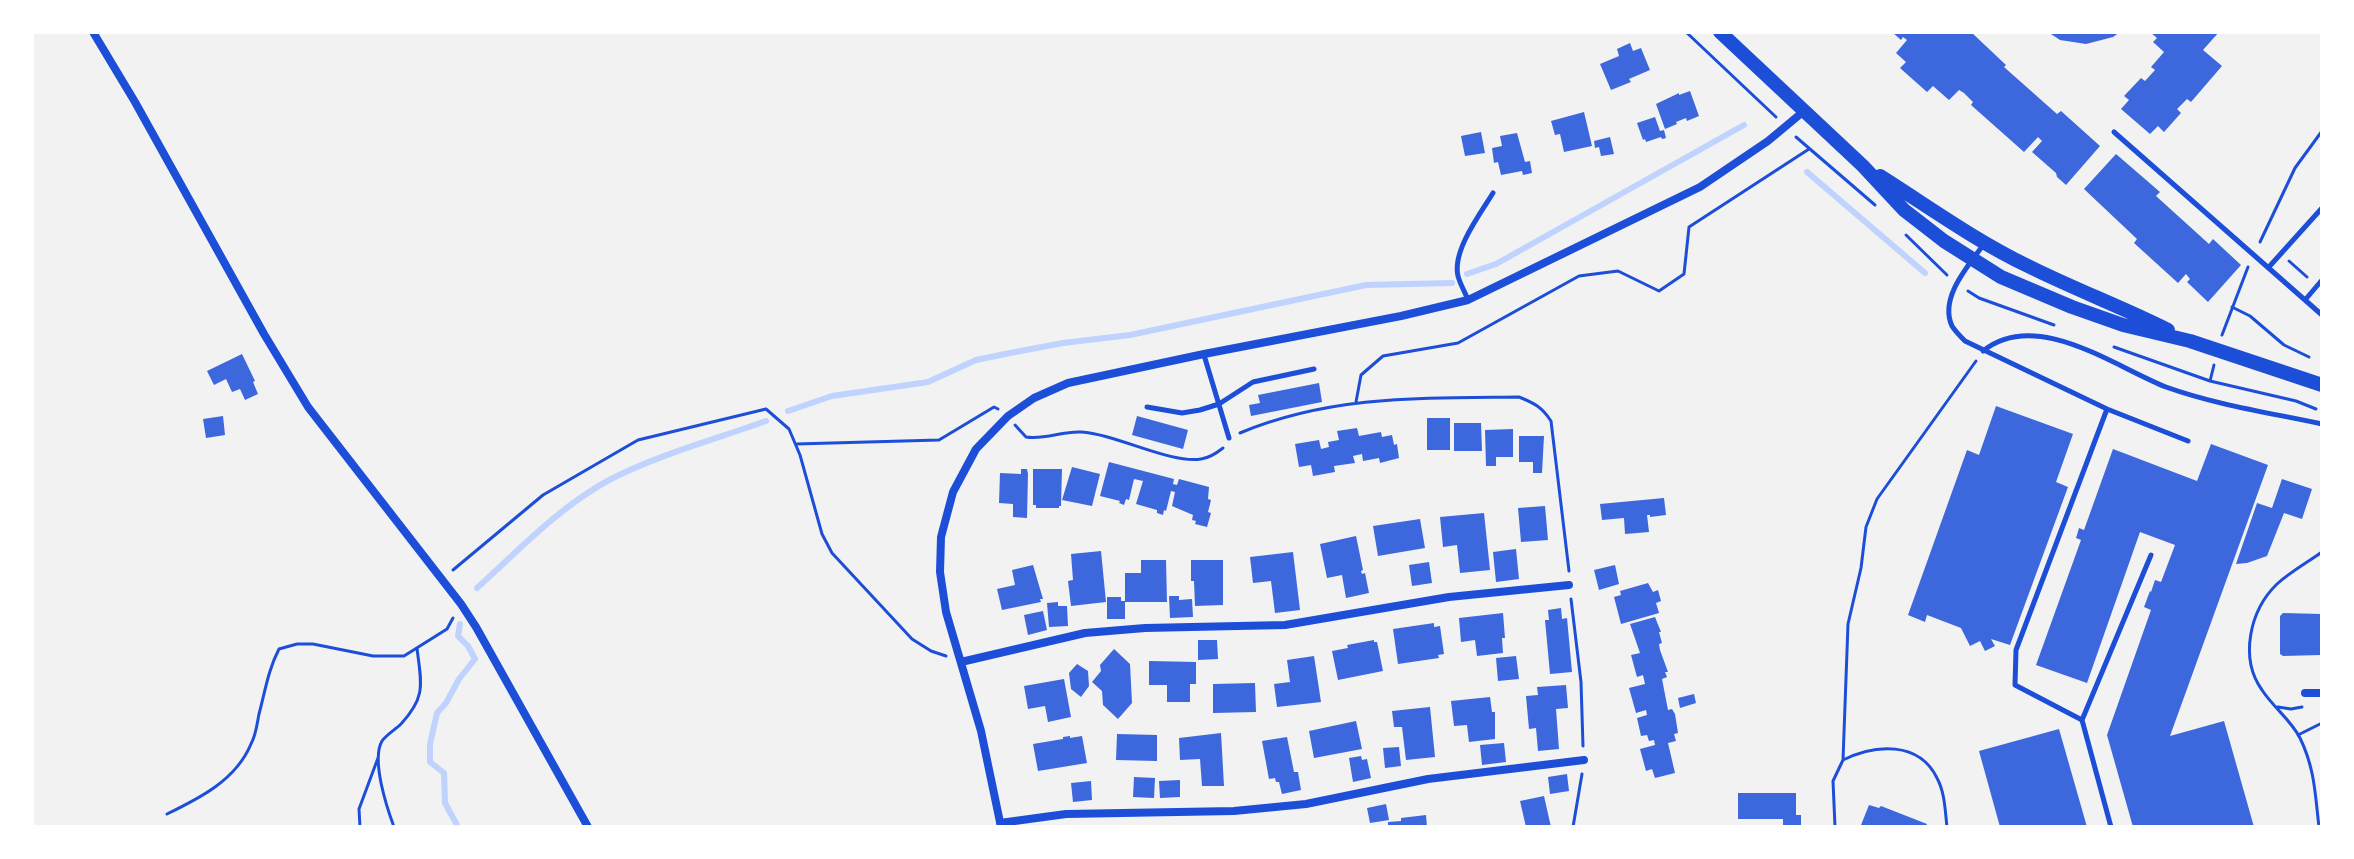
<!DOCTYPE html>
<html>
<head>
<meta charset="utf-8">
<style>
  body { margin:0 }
  #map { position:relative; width:2354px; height:859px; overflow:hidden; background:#f2f2f2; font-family:"Fira Sans",sans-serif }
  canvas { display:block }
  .frame { position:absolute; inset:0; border:34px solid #fff; pointer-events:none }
</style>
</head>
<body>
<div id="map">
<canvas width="2354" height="859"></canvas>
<div class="frame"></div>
</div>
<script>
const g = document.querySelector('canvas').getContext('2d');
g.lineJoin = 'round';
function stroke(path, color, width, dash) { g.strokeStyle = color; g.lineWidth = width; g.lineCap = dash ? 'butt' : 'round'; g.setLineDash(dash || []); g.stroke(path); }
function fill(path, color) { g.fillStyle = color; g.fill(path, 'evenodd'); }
const stream = new Path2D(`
  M1807,172L1925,273
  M1467,274L1496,264L1744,125
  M788,411L832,396L928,382L976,360L1010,353L1063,343L1130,335L1366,285L1452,283
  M477,588C519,550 560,506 611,479C658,455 716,439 766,421
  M458,827L445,803L444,773L430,762V744L437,713L446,703L459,679L475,659L468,646L458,636L460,624`);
const building = new Path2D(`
  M1892,32H1971L2006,65L2004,67L2057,114L2061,111L2100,146L2066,185L2057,177L2056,173L2032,152L2042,141L2038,137L2024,152L1971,105L1973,102L1964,93L1959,90L1949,100L1933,86L1927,92L1900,68L1906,62L1896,53L1907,40L1903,37L1901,40Z
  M2048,32H2120L2113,37L2086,44L2060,40Z
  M2150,32H2219L2203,50L2222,66L2191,102L2187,99L2177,109L2181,113L2164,132L2158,126L2150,134L2121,109L2129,100L2124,96L2141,78L2145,81L2155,70L2151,67L2164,52L2153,42L2157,38Z
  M1630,43L1633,51L1641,48L1650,70L1629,79L1631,82L1611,90L1600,64L1619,56L1617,49Z
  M1690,91L1699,116L1687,121L1686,118L1676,122L1677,124L1665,129L1656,104L1679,93V95Z
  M1584,112L1592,146L1564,152L1560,134L1555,135L1551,121Z
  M1655,117L1660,131L1664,130L1666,138L1662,139L1661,137L1646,142L1645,139L1643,140L1637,123Z
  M1481,132L1485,153L1465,156L1461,136Z
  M1517,133L1525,162L1530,161L1532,173L1523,175L1522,171L1501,175L1498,162L1494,163L1492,148L1502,146L1500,136Z
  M1610,137L1614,154L1601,156L1599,147L1595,148L1594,141Z
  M2116,154L2160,192L2156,196L2209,244L2213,239L2241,265L2208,302L2187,282L2190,279L2186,274L2178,283L2134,243L2137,239L2084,189Z
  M242,354L255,381L253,382L258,394L245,400L240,389L232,392L226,379L214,385L207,371Z
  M1319,383L1322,402L1251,416L1249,405L1260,403L1258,395Z
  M1996,406L2073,434L2056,482L2068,487L2010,645L1991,639L1995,646L1985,651L1980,641L1970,646L1961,628L1927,615L1925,622L1908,615L1967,450L1979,455Z
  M223,416L225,435L206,438L203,419Z
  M1137,416L1188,430L1183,449L1132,435Z
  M1427,418H1450V450H1427Z
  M1454,423H1481L1482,451H1454Z
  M1357,428L1359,436L1381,432L1382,437L1392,435L1394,445L1397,444L1399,458L1380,463L1379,458L1363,461L1362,454L1353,456L1355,463L1334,466L1335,472L1313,476L1311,465L1299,467L1295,444L1319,440L1321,449L1329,447L1328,442L1339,440L1337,431Z
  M1513,429V457H1496V466H1486L1485,430Z
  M1519,436H1544L1542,473H1533V462H1519Z
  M2211,444L2268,465L2170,736L2224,721L2254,827H2133L2107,735L2151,610L2144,607L2150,591L2151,592L2155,580L2161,582L2175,545L2140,532L2087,683L2036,665L2081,540L2076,538L2079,528L2084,530L2113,449L2197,481Z
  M1109,462L1174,479L1173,484L1177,485L1179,479L1209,487L1208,499L1211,500L1208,512L1211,513L1207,527L1195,524L1196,521L1192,520L1193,515L1172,506L1175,492L1171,491L1166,511L1164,510L1163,515L1157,513V510L1136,504L1143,481L1134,479L1129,500L1126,499L1124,505L1119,503L1120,501L1100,496Z
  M1072,467L1100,474L1092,506L1062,500Z
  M1021,469H1027L1028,474L1027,518L1013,517V504L999,503L1000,473L1021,474Z
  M1033,469H1062L1061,506H1059V508H1036V505H1033Z
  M2282,479L2312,489L2302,519L2284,513L2267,556L2247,563L2236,564L2257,503L2272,508Z
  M1664,498L1666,515L1650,517V515H1647L1649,532L1625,534L1624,518L1602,520L1600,504Z
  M1545,506L1548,540L1521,542L1518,508Z
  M1484,513L1490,570L1460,573L1457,545L1443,547L1440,517Z
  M1420,519L1425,548L1378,556L1373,526Z
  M1356,536L1363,570L1361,571L1362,574L1365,573L1369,593L1346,598L1342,575L1327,578L1320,544Z
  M1516,549L1519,579L1496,582L1493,552Z
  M1101,551L1106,602L1071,606L1068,581L1073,580L1071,554Z
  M1293,552L1300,610L1275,613L1271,581L1253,583L1250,557Z
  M1141,560H1166L1167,602H1125V619H1107V597H1121V601H1125V573H1141Z
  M1191,560H1223V605L1195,606L1194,581H1191Z
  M1429,562L1432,583L1412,586L1409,565Z
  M1033,565L1043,599H1040L1041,602L1002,610L997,589L1015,585L1012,570Z
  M1615,565L1619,584L1599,590L1594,570Z
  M1648,583L1653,592L1658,590L1661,601L1656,603L1659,613L1621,624L1614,597L1621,595L1620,591Z
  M1169,596H1179V600L1192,599L1193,617L1170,618Z
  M1058,602V606H1067L1068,626L1049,627L1047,603Z
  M1561,608L1562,619L1567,618L1572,672L1550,674L1545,620H1549L1548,610Z
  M1043,611L1047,630L1028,635L1024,615Z
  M1503,613L1505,638H1502L1503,653L1477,656L1475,640L1461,642L1459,618Z
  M2283,613L2321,614V655L2283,656L2280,654V616Z
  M1655,617L1661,632H1659L1662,643L1659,644L1660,650L1668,672H1665L1667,677L1662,679L1668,710L1672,709L1675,714L1678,733L1674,734L1676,741L1668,743L1675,773L1655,778L1652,769L1646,771L1640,749L1655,745L1654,740L1649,741L1647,735L1641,736L1637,718L1647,715L1646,710L1636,713L1629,688L1645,684L1643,675L1637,677L1631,655L1640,653L1630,624Z
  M1434,623V627L1440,626L1444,654L1438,655L1439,658L1398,664L1393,629Z
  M1198,640H1217L1218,659L1198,660Z
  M1374,640V642H1377L1383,671L1338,680L1332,651L1348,648L1347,645Z
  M1114,649L1130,664L1132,703L1118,719L1103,705L1102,691L1092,682L1101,671L1100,665Z
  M1314,656L1321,702L1277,707L1274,684L1290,682L1287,660Z
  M1516,656L1519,679L1498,681L1496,658Z
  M1149,661L1196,662V684H1190V702H1167V685H1149Z
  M1077,664L1088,671L1089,686L1081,697L1071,689L1069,673Z
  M1064,679L1071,717L1048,722L1045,706L1028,709L1024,686Z
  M1255,683L1256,712L1213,713V684Z
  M1566,685L1568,708L1556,709L1559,749L1538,751L1536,728L1529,729L1526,696L1538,695L1537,687Z
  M1694,694L1696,703L1680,708L1678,698Z
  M1490,697L1492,712H1495V739L1469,742L1467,725L1454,726L1451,701Z
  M1430,707L1435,757L1406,760L1402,727H1394L1392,711Z
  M1356,721L1362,749L1314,758L1309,731Z
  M2059,729L2087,827H2000L1979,751Z
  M1221,733L1224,786H1202L1200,759L1180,760L1179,738Z
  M1117,734L1157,735V761L1116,760Z
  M1070,736V738L1082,736L1087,763L1038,771L1033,744L1063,739V737Z
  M1287,737L1294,772H1298L1301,790L1282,794L1279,782H1276L1275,778L1269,779L1262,741Z
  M1504,743L1506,762L1482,765L1480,745Z
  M1399,747L1401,766L1385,768L1383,748Z
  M1361,756L1362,760L1367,759L1371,778L1353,782L1349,758Z
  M1567,774L1569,791L1550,794L1548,777Z
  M1134,777L1155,778L1154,798L1133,797Z
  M1180,780V797L1160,798L1159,781Z
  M1091,781L1092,800L1073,802L1071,783Z
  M1738,793H1796V815H1801V827H1783V819H1738Z
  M1544,796L1551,827H1526L1520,801Z
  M1386,804L1389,820L1370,823L1367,808Z
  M1869,805L1879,808L1881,806L1927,824L1926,827H1867L1861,825Z
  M1426,815L1427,827H1388V822L1401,821V818Z`);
const path = new Path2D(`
  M1686,32L1776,117
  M1796,137L1875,205
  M1906,235L1947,275
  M2260,242L2295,168L2322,131
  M2289,261L2307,277
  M1968,291L1979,298L2054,325
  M2232,307L2250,316L2284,345L2309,357
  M2222,335L2248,267
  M2114,347L2210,381L2296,401L2316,409
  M2210,381L2214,365
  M1356,402L1361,375L1383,356L1458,343L1579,276L1618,271L1659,291L1684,274L1689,227L1809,149
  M1015,425L1026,437C1045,440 1062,431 1081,432C1116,434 1170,464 1201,459C1209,458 1218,452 1223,448
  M1240,433C1331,395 1423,398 1519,397C1534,403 1542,407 1551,421L1569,571
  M796,444L939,440L994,407L998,409
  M453,570L543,495L638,440L766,409L789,429L800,455L822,534L832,553L912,639L931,651L946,656
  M1571,599L1581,682L1583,746
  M2278,707L2291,709L2302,707
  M2298,735L2322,723
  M1843,760C1875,744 1919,741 1937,778C1945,793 1945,810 1947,827
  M167,814C200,798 236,780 251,744C256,735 257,724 259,714C265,692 268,670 279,649L297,644H313L373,656H404L447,629L453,618
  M360,827L359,809L378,758
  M394,827C387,808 371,760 382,741C386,735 396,729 401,724C427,696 421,683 417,648
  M1573,827L1582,774
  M1835,827L1833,781L1843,760L1848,624L1861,568L1866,527L1877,499L1976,361
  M2319,827C2315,794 2315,769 2300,738C2291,720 2273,707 2262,690C2239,658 2250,610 2277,584C2290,572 2308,562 2322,552`);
const service = new Path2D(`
  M2114,132L2322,315
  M1984,244C1968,266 1939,298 1952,326C1955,331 1961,337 1965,341L2107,409L2188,441
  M2268,268L2322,208
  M1468,300C1465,292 1460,284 1458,276C1452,251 1480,214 1493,193
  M2305,300L2322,280
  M1983,351C2036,308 2115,367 2166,387C2216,405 2271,413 2322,424
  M1204,355L1229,438
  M1147,407L1182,413L1200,410L1219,404L1253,382L1314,369
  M2082,720L2015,685L2016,650L2107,409
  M2111,827L2082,720L2151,555`);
const minor = new Path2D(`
  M93,32L135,102L264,334L308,407L461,604L476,627L588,827
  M961,662L1085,633L1145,628L1285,625L1449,597L1569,585
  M2305,693H2322
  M1000,823L1066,814L1234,811L1306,804L1428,779L1584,760
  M1001,827L981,731L946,612L940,572L941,537L953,492L976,449L1008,416L1034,398L1068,383L1204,354L1401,316L1468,300L1700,187L1768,141L1804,111`);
const secondary = new Path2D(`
  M1720,32L1863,166L1904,210L1944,241L2001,277L2072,307L2123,325L2190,341L2322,385
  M1880,176C1929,207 1976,241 2028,266C2074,289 2122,307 2168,330`);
stroke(stream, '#bfd3fe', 6);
fill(building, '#3d67dc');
stroke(path, '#1d4ed8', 3);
stroke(service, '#1d4ed8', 5);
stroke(minor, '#1d4ed8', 8);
stroke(secondary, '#1d4ed8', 14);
</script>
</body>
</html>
